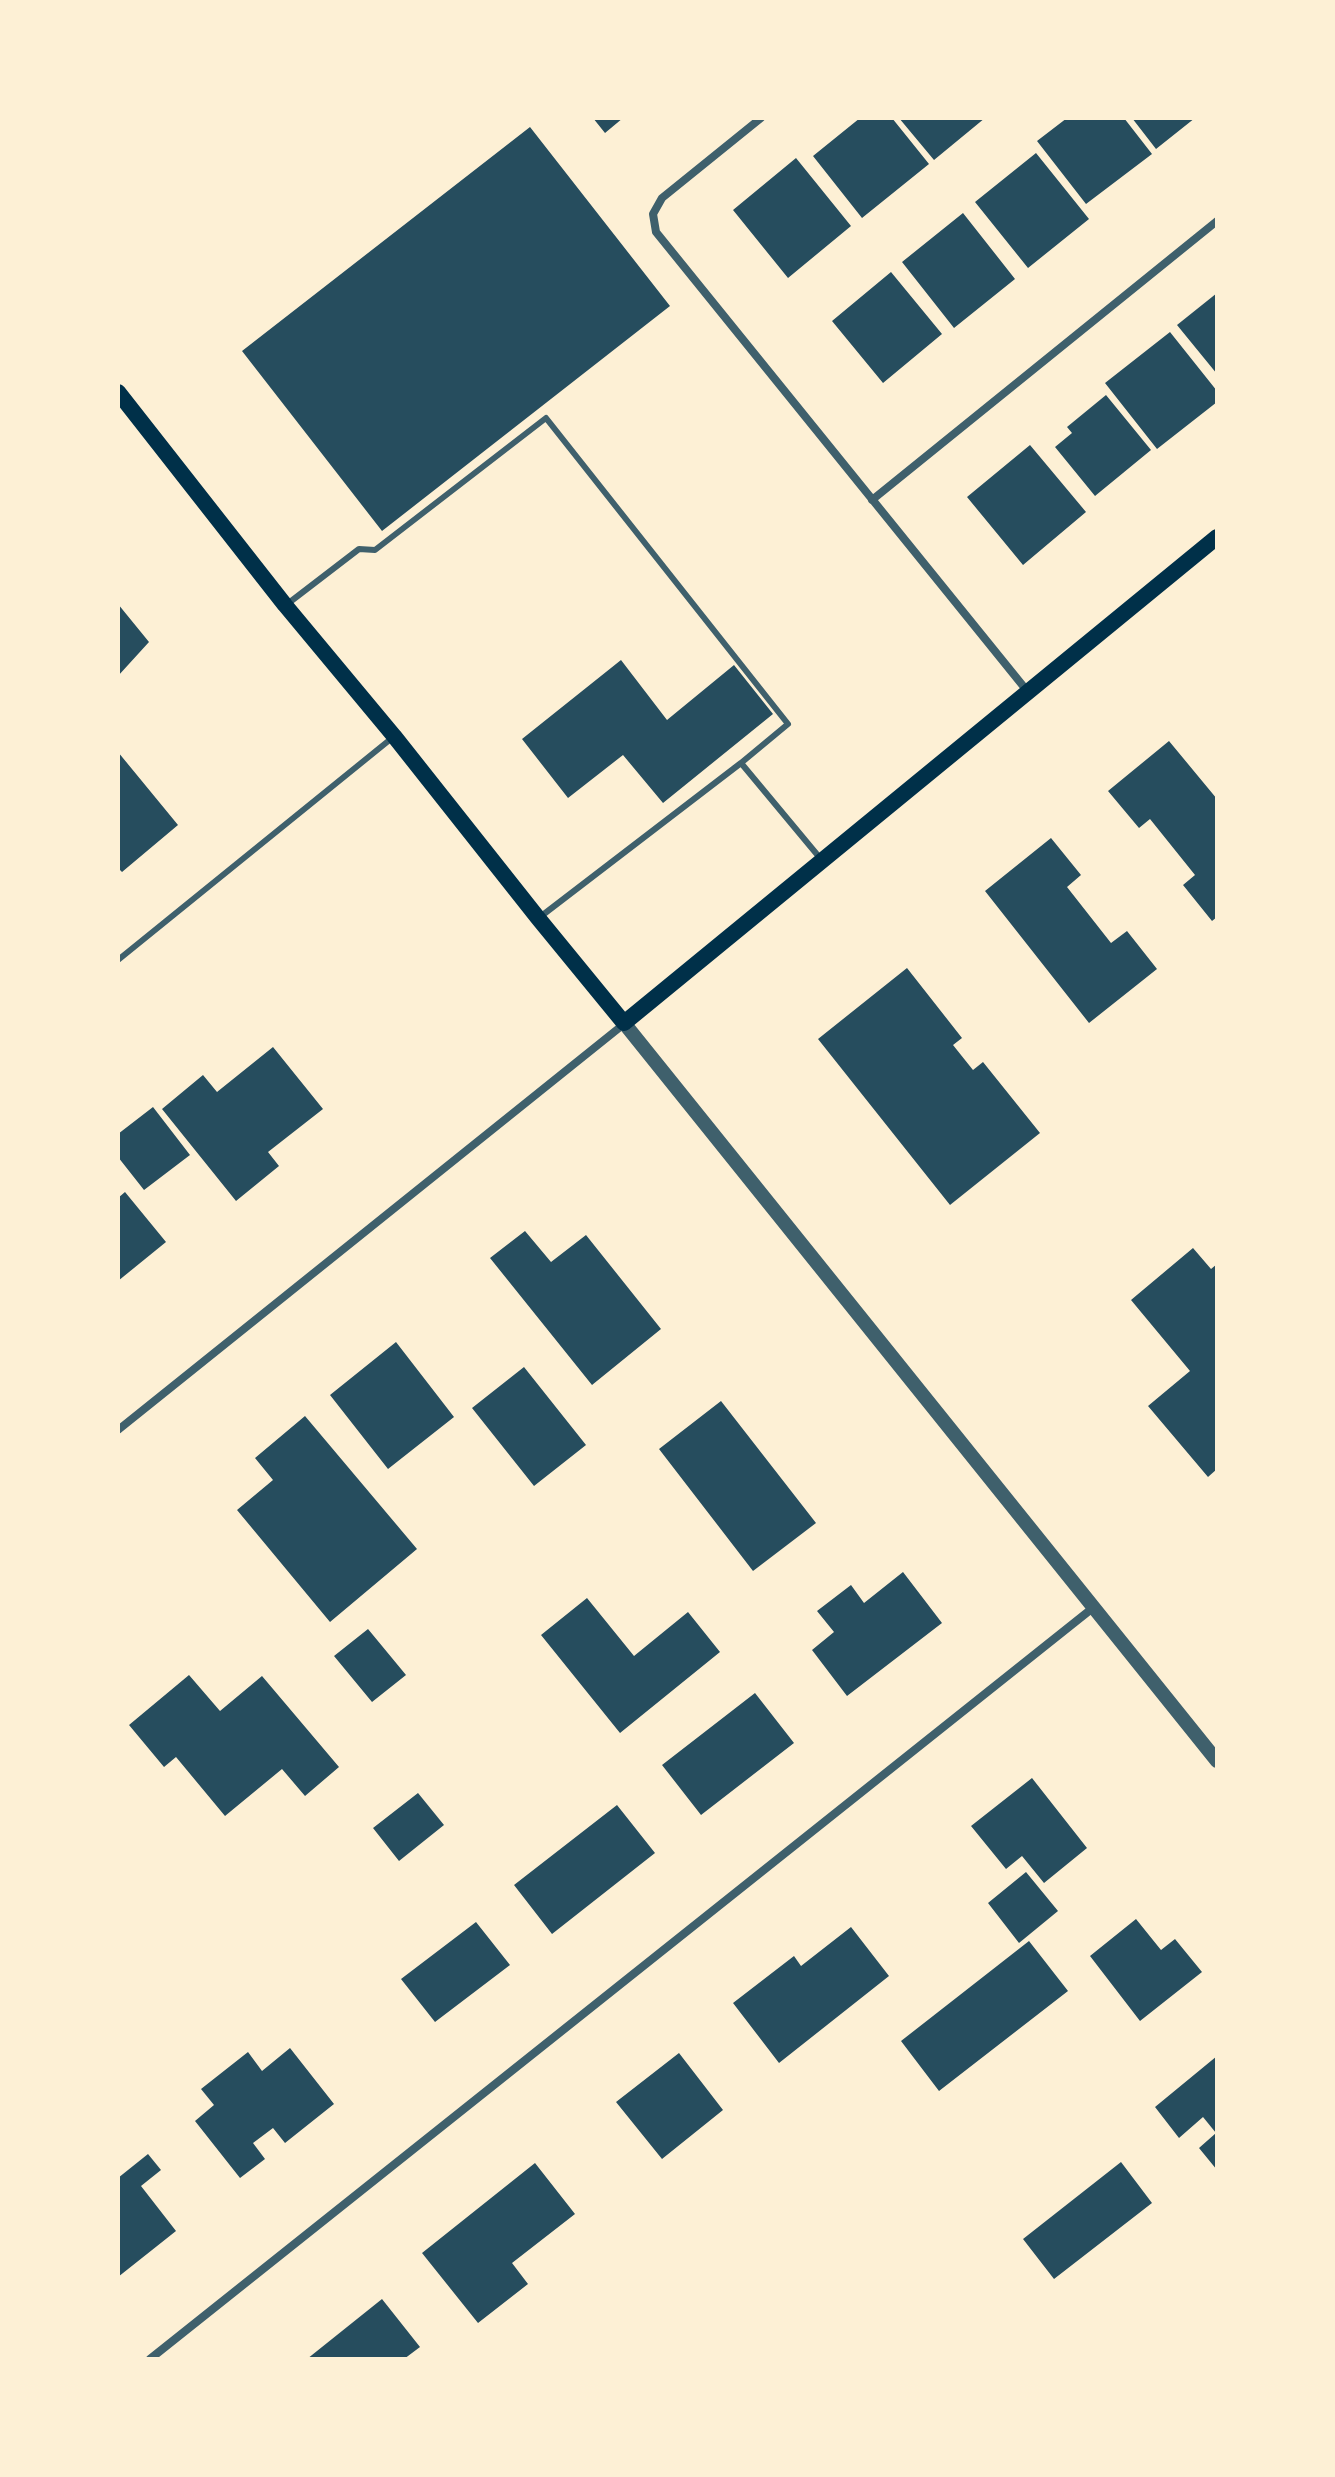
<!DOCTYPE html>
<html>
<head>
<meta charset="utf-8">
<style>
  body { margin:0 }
  #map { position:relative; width:1335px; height:2477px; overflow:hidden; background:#fdf0d5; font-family:Inter,sans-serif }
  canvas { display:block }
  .frame { position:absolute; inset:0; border:120px solid #fdf0d5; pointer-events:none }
</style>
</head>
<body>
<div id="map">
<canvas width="1335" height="2477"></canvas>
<div class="frame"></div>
</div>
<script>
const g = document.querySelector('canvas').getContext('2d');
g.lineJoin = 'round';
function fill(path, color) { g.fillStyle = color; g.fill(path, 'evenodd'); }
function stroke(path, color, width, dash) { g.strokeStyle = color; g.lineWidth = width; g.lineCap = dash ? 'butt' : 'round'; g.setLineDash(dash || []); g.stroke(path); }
const building = new Path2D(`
  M593,118H623L605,133Z
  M860,118H892L929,164L862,218L813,156Z
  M899,118H985L934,160Z
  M1067,118H1124L1152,154L1086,204L1037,141Z
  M1132,118H1195L1156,149Z
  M530,127L670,306L382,531L242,351Z
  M1036,153L1089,219L1028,268L975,202Z
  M796,158L851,226L788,278L733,210Z
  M963,213L1015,279L954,328L902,262Z
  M891,272L942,334L883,383L832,321Z
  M1217,293V374L1177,325Z
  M1170,332L1217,391V402L1157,449L1105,383Z
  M1106,395L1151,450L1095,496L1055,447L1072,433L1067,427Z
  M1030,445L1086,512L1023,565L967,497Z
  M118,604L149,642L118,676Z
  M621,660L667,720L734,665L773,714L663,803L623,755L568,798L522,739Z
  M1169,741L1217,799V917L1212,921L1183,885L1195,875L1150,819L1139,828L1108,791Z
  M118,752L178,825L122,872L118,868Z
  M1051,838L1081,875L1067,887L1111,943L1127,931L1157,969L1089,1023L985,891Z
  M907,968L962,1038L953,1045L973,1070L983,1062L1040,1133L950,1205L818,1039Z
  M273,1047L323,1109L268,1152L279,1166L236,1201L162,1109L203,1075L217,1092Z
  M153,1107L190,1155L144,1190L118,1157V1134Z
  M125,1192L166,1242L118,1281V1198Z
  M525,1231L551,1262L586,1235L661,1329L592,1385L490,1258Z
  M1193,1248L1211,1269L1217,1264V1469L1208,1477L1148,1406L1190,1371L1131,1300Z
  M396,1342L454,1417L388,1469L330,1395Z
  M524,1367L586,1445L534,1486L472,1408Z
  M721,1401L816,1523L753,1571L659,1449Z
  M305,1416L417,1549L330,1622L237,1510L273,1480L255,1458Z
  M903,1572L942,1623L847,1696L812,1650L834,1632L817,1611L851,1585L864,1603Z
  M587,1598L634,1656L688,1612L720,1652L620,1733L541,1635Z
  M368,1629L406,1675L372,1702L334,1656Z
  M189,1675L220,1711L262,1676L339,1767L305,1796L282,1769L225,1816L176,1757L164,1767L129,1725Z
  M755,1693L794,1743L701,1815L662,1765Z
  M1032,1778L1087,1848L1044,1883L1022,1856L1006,1869L971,1826Z
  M418,1793L444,1825L399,1861L373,1828Z
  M617,1805L655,1853L552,1934L514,1885Z
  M1026,1872L1058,1911L1019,1943L988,1903Z
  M1136,1919L1161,1950L1175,1939L1202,1972L1140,2021L1090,1956Z
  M476,1922L510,1965L435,2022L401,1979Z
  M851,1927L889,1976L779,2063L733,2003L794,1956L801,1966Z
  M1029,1941L1068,1991L939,2091L901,2041Z
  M290,2048L334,2104L285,2143L273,2128L253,2143L265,2159L240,2178L195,2121L214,2105L201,2089L248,2052L262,2071Z
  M679,2053L723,2110L662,2159L616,2102Z
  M1217,2056V2170L1199,2148L1216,2133L1203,2117L1179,2138L1155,2107Z
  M148,2154L161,2170L141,2186L176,2231L118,2277V2198L120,2197L118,2194V2178Z
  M1121,2162L1152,2203L1054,2279L1023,2239Z
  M535,2163L575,2214L512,2263L528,2284L478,2323L422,2253Z
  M382,2299L420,2347L404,2359H307Z`);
const service = new Path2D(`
  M286,605L359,549L375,550L546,418L788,724L741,763
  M540,917L741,763L820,858
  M118,960L392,738`);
const minor = new Path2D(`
  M761,118L662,198L653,214L656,232L1028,692
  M872,500L1217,221
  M118,1430L624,1024
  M150,2359L1094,1607`);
const tertiary = new Path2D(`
  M624,1023L1217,1761`);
const secondary = new Path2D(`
  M118,392L285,605L394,736L538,918L624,1023L1217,537`);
fill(building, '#264d5e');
stroke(service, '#3f606c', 6);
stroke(minor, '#3f606c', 8);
stroke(tertiary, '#3f606c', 14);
stroke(secondary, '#003049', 16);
</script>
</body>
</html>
